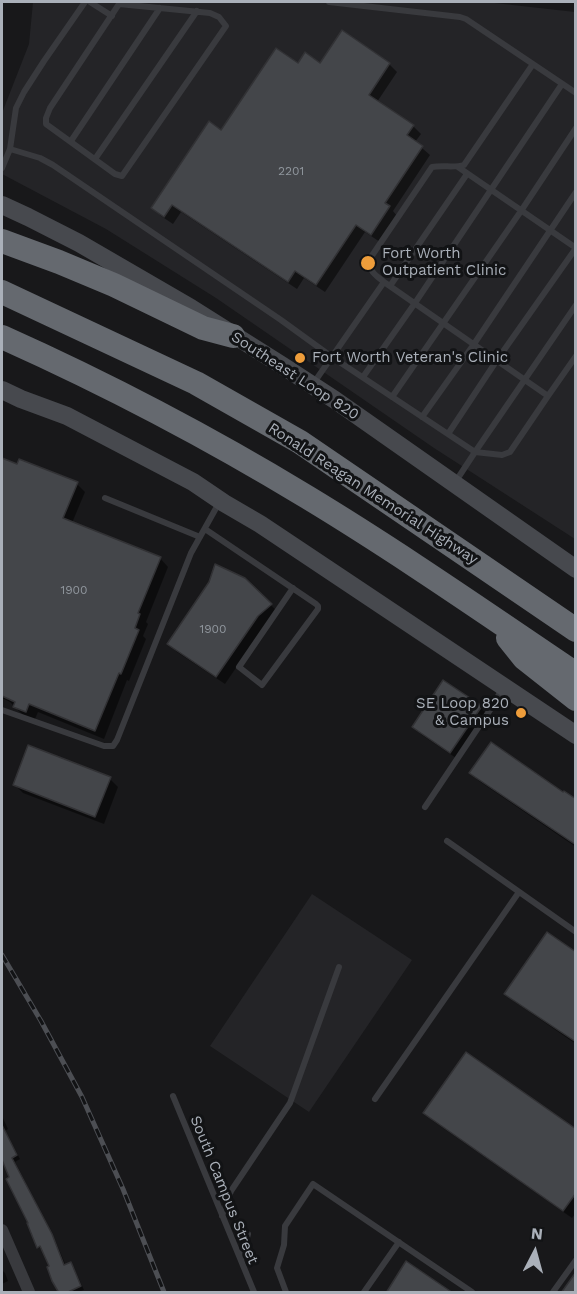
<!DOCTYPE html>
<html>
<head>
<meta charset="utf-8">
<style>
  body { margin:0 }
  #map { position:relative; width:577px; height:1294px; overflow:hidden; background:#18181a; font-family:"Work Sans",sans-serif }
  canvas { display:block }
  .frame { position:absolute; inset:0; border:3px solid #aab0b9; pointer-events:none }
  .north { position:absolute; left:505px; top:1222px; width:60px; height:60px; -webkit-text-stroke:4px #121315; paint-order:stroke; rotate:6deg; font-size:16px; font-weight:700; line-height:24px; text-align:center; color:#aab0b9 }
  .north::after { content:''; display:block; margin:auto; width:21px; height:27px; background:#aab0b9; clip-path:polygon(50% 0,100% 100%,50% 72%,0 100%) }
</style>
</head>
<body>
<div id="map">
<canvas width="577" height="1294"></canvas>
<div class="frame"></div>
<div class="north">N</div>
</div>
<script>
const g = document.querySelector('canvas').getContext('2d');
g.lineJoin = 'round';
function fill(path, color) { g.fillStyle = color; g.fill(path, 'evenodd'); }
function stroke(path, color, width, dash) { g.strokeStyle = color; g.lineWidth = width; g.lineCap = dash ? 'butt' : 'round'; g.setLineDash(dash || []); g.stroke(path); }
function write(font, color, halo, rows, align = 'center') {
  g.font = font + ' "Work Sans",sans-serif'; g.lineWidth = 6; g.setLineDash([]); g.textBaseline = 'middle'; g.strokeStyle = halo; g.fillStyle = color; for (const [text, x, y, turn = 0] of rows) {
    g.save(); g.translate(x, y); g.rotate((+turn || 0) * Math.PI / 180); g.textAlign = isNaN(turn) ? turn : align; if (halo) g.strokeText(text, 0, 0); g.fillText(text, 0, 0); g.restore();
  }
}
const built = new Path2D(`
  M33,2H486L575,12V539L434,448L216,298L106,229L2,174V113L29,44Z
  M312,894L412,960L309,1112L210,1046Z`);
const shadow = new Path2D(`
  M389,64L397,72L377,102L413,126L421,134L415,142L430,155L393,211L397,216L380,242L365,232L325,292L304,278L297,289L181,212L173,224L161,216L153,208L222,132L298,65Z
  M2,459L17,466L77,484L85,492L72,523L160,558L168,567L146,622L148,624L143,636L146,639L129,681L127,680L104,739L38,712L35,719L23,715L10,702L2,698Z
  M244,579L279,613L266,624L225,684L177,652L169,644Z
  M481,708L489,716L459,760L422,735L414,727Z
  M471,773L576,802V847L479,781Z
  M110,779L118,787L104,824L23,793L15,785Z
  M576,954V1044L515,1002L506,994Z
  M425,1113L576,1131V1213L572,1218L433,1121Z
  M2,1116L8,1129L5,1131L20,1159L15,1162L55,1240L66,1266L71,1264L74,1268L84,1290L78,1292H60L51,1267L43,1251L39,1247L2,1157Z
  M2,1270L5,1273L8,1281L2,1284Z`);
const building = new Path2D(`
  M342,30L390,63L369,95L414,125L407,135L423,146L385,203L390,206L371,235L356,225L316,285L295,271L288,282L172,205L164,217L151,208L209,121L221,130L276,48L298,63L305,52L320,63Z
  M2,458L17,464L19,459L78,482L63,518L161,557L138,613L140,614L135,628L139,630L121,674L119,673L95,731L29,704L26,712L13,707L15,702L2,696Z
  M215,564L245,578L272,604L258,616L216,677L167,644L209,582Z
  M443,680L482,706L450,753L412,727Z
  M491,742L563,792L564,791L576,799V845L469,773Z
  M28,745L111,777L95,817L13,785Z
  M547,932L576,952V1042L504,994Z
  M466,1052L576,1129V1193L563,1211L423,1113Z
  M2,1125L17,1155L12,1158L52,1234L64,1265L71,1262L81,1286L66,1293H59L52,1281L47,1267L49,1266L40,1246L37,1248L27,1223H28L6,1179L9,1177L2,1160Z
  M406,1261L453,1293H386Z
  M576,1272V1293H561Z`);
const service = new Path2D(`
  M90,2L112,16
  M329,2L460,17L466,19L576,93
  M119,4L210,13L219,17L226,26L122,176L115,174L46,124V118L50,108Z
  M71,141L160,8
  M10,149L16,108L24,92L44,61L85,2
  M95,159L197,11
  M2,168L10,149L40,158L53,165L281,320L332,357L475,452L576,305
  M384,282C373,273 369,272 371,257L432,167C443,165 455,168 464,165L533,64
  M390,286L467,174
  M363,377L415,303L562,84
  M313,384L384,282L548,396L510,452L502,455L475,452L456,481
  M548,396L576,356
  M392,397L521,211L576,128
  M422,417L474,344L576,192
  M448,434L497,360L576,248L458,167
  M105,498L200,537
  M205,529L316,604L318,606V609L262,685L239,667L293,588
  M2,710L104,746H113L117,740L191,553L220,501
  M425,807L492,707L503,687
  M447,841L576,932
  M173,1096L254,1292
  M375,1099L519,892
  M222,1216L231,1191L290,1103L339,967
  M241,1260L248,1234
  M286,1292L277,1268L284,1245L285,1226L313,1184L472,1292
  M364,1292L399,1242
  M553,1292L576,1260`);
const minor = new Path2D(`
  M2,1230L29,1292`);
const secondary = new Path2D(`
  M2,205L28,217L79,243L191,308L283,366L335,400L576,569
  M2,390L21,399L67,416L193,482L224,503L260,524L576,735`);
const motorway = new Path2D(`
  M2,241L59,262L114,285L203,328L233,336
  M2,292L196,383L300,442L576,630
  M2,337C107,384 208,437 307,497C398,552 487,614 576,674
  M508,638L524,658L576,699`);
const rail = new Path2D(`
  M2,955L41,1021L82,1097L123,1189L164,1292`);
const markers = [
  [368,263,8,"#ee9d3b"],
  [300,358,6,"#ee9d3b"],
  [521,713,6,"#ee9d3b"]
];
const numberNames = [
  ["2201",291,171],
  ["1900",74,590],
  ["1900",213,629]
];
const poiNames = [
  ["Fort Worth",382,254],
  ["Outpatient Clinic",382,271],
  ["Fort Worth Veteran's Clinic",312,358],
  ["SE Loop 820",509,704,"right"],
  ["& Campus",509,721,"right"]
];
const streetNames = [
  ["Southeast Loop 820",295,376,33],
  ["Ronald Reagan Memorial Highway",373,494,33],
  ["South Campus Street",224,1190,68]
];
fill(built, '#242427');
fill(shadow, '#0007');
fill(building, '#44464a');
stroke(building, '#323235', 1.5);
stroke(service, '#393a3e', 6);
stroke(minor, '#393a3e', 12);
stroke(secondary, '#47494e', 18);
stroke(motorway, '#65696f', 24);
stroke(rail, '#4c4e53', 5);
stroke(rail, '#121315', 3, [9]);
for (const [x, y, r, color] of markers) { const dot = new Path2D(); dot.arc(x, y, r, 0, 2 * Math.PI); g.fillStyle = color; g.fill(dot); stroke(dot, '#121315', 2); }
write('12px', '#90969d', null, numberNames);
write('15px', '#aab0b9', '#121315', poiNames, 'left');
write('15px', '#aab0b9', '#121315', streetNames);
</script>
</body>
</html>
